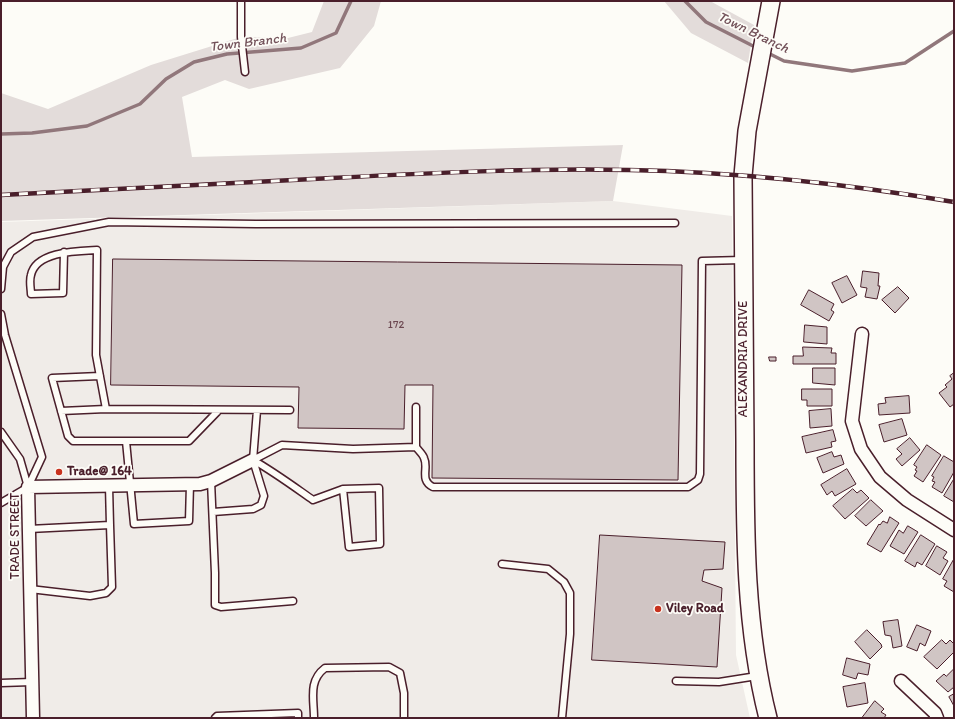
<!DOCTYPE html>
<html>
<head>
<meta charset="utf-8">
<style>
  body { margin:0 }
  #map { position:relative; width:955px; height:719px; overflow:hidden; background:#fdfcf7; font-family:Itim,sans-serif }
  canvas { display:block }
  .frame { position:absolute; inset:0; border:2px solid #4a1f2b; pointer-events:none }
</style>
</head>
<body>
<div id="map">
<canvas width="955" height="719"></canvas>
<div class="frame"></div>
</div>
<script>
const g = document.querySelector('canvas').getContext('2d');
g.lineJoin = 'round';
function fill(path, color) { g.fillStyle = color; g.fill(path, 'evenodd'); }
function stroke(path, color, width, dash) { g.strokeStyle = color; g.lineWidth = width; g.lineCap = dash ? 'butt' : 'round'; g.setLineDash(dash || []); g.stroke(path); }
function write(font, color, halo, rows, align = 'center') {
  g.font = font + ' Itim,sans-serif'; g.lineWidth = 3.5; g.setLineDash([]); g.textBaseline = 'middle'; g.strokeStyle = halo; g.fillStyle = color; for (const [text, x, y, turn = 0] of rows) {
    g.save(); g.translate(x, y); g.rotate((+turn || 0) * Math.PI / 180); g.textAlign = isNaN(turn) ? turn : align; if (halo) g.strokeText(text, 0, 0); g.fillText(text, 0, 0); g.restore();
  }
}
const built = new Path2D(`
  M613,201L732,216L736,655L750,718H1V222Z`);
const green = new Path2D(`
  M324,1H381L374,26L340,68L249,89L225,80L182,97L192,157L623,145L613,201L1,221V93L48,109L151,65L241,37L288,38L312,32Z
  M664,1H710L754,25L748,63L691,33Z`);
const stream = new Path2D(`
  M685,1L706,22L757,48
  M766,52L784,61L852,71L905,63L954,31
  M1,134L32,133L87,126L140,104L166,79L194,62L227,54L301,48L336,33L351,1`);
const building = new Path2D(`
  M113,259L682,265L678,480L432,478L433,385H405L404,429L298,428L299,387L111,385Z
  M863,271L879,273L878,286H880L877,299L865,297L867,288L861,287Z
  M847,276L857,295L842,303L832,283Z
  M898,287L909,298L895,313L882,300Z
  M809,290L834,304L831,310L834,312L829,321L801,305Z
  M805,325L827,327V344L804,342Z
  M803,347L832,348L831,353H836V364H793V356H803Z
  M769,357H776V361H770Z
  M813,368H835V385L813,383Z
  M954,373V404L950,407L939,393L947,387L945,385L952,379L950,376Z
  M802,389H832V406H807V400H802Z
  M909,396L910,413L879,415L878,404L886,403L885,398Z
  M831,409L832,426L810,428L809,411Z
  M902,419L907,435L884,442L879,425Z
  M833,430L836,441L831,442L832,447L806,453L802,437Z
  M910,438L920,450L902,466L896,459L902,454L897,449Z
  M927,445L941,455L923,482L914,476L917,471L915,470L917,467L914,465Z
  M832,452L834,457L841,455L844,464L823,473L817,458Z
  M944,456L954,462V472L942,493L932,487L935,482L932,481L934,477L932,476Z
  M847,469L856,484L835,496L832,491L827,495L821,485Z
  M954,479V502L944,496Z
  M853,489L857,493L861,490L869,498L845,519L833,506Z
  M871,500L883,511L866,526L855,516Z
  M890,517L899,523L881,552L867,544L879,524L880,525L883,521L887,523Z
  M908,526L918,532L904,554L890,546L899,530L903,533Z
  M600,535L725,542L723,569L704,570L702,581L722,588L717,667L592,660Z
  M921,535L935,544L922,565L917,562L915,567L905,561Z
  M937,546L947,552L943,558L948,561L940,575L926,566Z
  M954,559V592L944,586L947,581L943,579Z
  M898,620L902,646L893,648L891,636L885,635L883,622Z
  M917,625L931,631L925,646L920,643L917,651L907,647Z
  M867,630L881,644L882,647L870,659L855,642Z
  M942,640L946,644L950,640L954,644V652L937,669L924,657Z
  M847,658L870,664L868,675L858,673L856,679L843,675Z
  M954,669V687L948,692L936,681L944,674L946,676Z
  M865,683L868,703L847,707L843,687Z
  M954,694V706L949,697Z
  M875,701L884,709L881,712L886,715L884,718H862Z`);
const lane = new Path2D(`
  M241,1V37L245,72
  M64,252L63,293L31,294C31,289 29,281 31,275C36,251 78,251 97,250L96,355L106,409L290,410
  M1,289L3,267L11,252L33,237L109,222L256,224L675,223
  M1,314L5,335L42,457L28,487L1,503
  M100,376L52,378L68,436L73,441H189L218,411
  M61,411L106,409
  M1,432L20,459L28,487
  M126,441L134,524L189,521L190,484
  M416,447C418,450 423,454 424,458C429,468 419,480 433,487H688L698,480L700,474L702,261L742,260
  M253,460C274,472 293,486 313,500L343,489L379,488L380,544L349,547L343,489
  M253,460L282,445L353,449L416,447V407
  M211,481L215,573V605L221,607L293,601
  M213,512L253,509L261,505L264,496L253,460L257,410
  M29,529L110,525L109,486
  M502,564L548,569L564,582L570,593V634L562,718
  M30,589L90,596L106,593L112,587L110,525
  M676,681L719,682L757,676
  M1,683L32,682
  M215,718L217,716L298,713V718
  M314,718C314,699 308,681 325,668L389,667L400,673L404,693V718`);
const street = new Path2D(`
  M862,334L852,421L861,449L880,477L907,500L954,530
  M901,681L935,713L937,718
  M33,718L28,487L200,484L211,481L253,460`);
const secondary = new Path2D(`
  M768,718C745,628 745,534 745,442C744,353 744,264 743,176L747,131L771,1`);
const rail = new Path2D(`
  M1,195C111,189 222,184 332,178C431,173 530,168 629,170C738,172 847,184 954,202`);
const markers = [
  [59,472,4,"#c8321e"],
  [658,609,4,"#c8321e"]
];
const numberNames = [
  ["172",396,325]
];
const streetNames = [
  ["ALEXANDRIA DRIVE",744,359,-90],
  ["TRADE STREET",16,536,-90]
];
const poiNames = [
  ["Trade@ 164",67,472],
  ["Viley Road",666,609]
];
const waterNames = [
  ["Town Branch",753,33,26],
  ["Town Branch",248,43,-7]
];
fill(built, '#f0ece8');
fill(green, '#e3dcda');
stroke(stream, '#91777b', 3.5);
fill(building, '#d0c5c4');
stroke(building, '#4a1f2b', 1);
stroke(lane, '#4a1f2b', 9);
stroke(street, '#4a1f2b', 15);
stroke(secondary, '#4a1f2b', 20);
stroke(lane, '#fdfcf7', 6);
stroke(street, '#fdfcf7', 12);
stroke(secondary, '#fdfcf7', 17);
stroke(rail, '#4a1f2b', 4.5);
stroke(rail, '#fdfcf7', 3, [9]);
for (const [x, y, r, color] of markers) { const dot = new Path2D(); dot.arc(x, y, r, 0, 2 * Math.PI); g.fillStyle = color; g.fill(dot); stroke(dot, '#fdfcf7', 1.5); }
write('11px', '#6c4851', null, numberNames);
write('13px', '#4a1f2b', '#fdfcf7', streetNames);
write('bold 13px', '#4a1f2b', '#fdfcf7', poiNames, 'left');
write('italic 14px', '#73525a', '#fdfcf7', waterNames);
</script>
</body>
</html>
